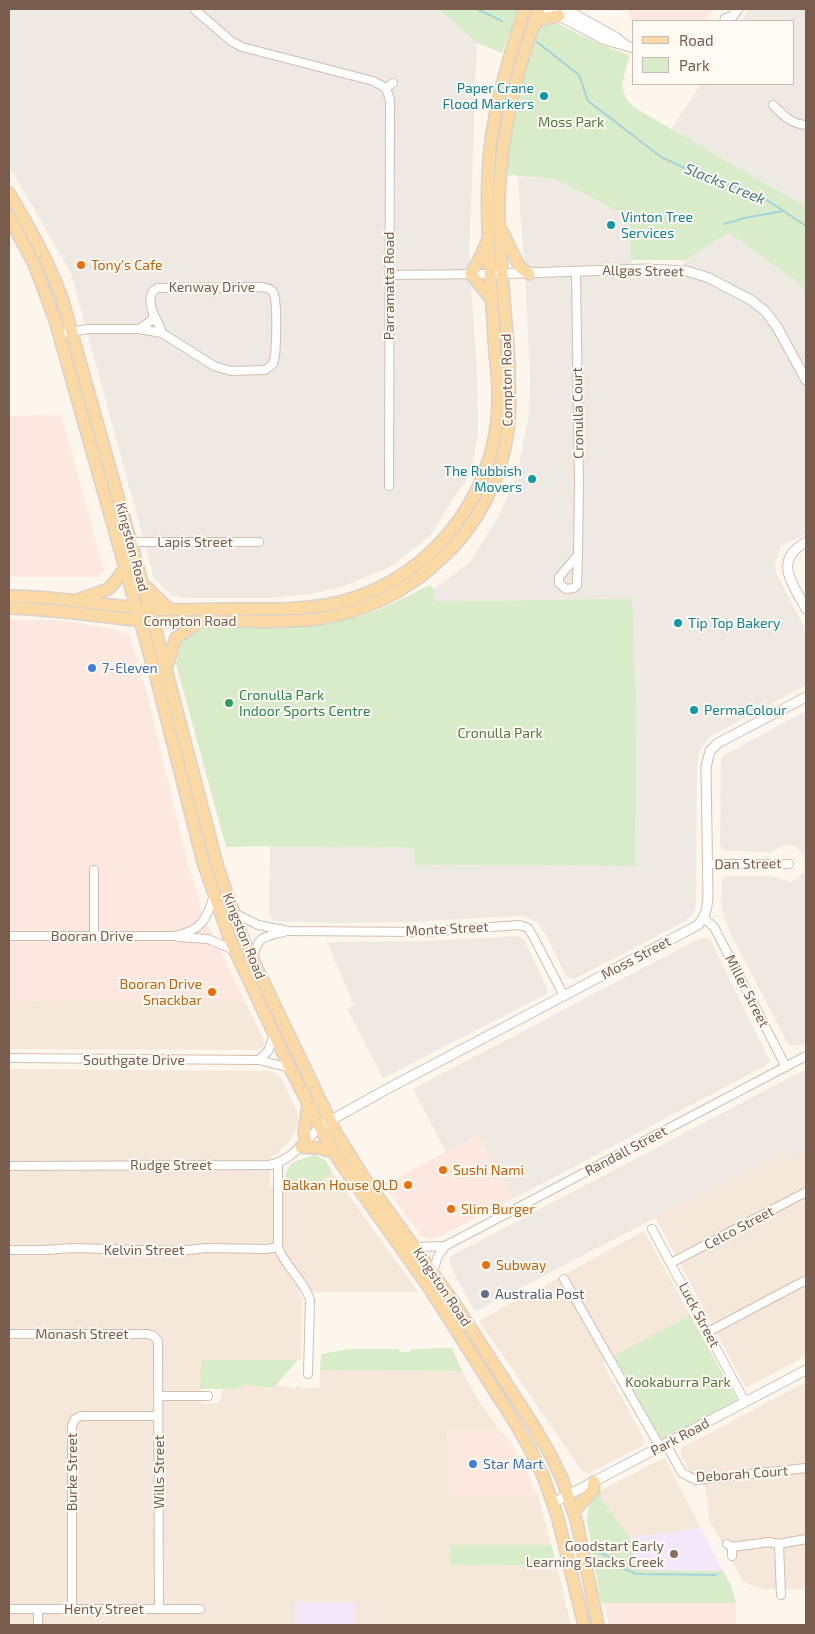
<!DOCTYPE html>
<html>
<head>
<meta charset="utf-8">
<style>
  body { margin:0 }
  #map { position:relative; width:815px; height:1634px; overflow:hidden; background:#fdf6ec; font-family:"Exo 2",sans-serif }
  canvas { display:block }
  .frame { position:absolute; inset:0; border:10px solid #7a5c4d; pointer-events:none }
  .legend { position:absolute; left:632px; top:20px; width:162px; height:65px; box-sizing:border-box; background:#fffaf3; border:1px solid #cabbb1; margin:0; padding:6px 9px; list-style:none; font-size:15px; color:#7a5c4d }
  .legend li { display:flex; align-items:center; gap:10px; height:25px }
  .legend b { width:25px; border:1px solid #cabbb1 }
</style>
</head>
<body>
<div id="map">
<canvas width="815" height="1634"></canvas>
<div class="frame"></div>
<ul class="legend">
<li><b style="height:6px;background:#fbd9a5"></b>Road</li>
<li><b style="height:14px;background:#d8ecc9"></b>Park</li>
</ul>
</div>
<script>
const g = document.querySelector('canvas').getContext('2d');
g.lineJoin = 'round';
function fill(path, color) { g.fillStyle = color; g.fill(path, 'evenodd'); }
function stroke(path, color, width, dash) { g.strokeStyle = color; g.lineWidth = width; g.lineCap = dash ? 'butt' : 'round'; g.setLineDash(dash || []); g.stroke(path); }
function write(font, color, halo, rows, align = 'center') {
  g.font = font + ' "Exo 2",sans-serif'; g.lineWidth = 4; g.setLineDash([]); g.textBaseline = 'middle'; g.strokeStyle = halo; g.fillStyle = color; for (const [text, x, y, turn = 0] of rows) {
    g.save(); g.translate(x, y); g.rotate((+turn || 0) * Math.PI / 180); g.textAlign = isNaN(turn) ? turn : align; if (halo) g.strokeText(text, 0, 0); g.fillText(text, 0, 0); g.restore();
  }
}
const residential = new Path2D(`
  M9,1001L245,1002L264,1040V1045L261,1049L256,1050L9,1049Z
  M9,1069L268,1071L273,1072L281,1078L298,1114V1122L296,1130L289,1142L279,1151V1153L270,1157V1187H312L333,1173L418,1292H298L302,1297L301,1360H201L202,1404L219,1403L224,1389H237L245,1385L276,1388V1385L295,1388L298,1385L303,1388H319L320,1370L462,1371L478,1400L499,1429H447L449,1496H538L551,1545H450V1565L557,1566L571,1625H355V1602H295V1625H9Z
  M806,1149V1356L746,1388L655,1217L783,1150L788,1159Z
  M644,1231L690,1315L603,1363L645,1441L644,1445L588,1474L582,1471L479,1321Z
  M806,1382V1589H764L744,1583L709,1520L706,1488L690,1472L681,1455V1448Z
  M663,1458L666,1460L701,1528L630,1538L601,1498L602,1490Z`);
const commercial = new Path2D(`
  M627,9H714L704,21H634V29Z
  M61,415L104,570L97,577H9V416Z
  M9,620H60L118,630L129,635L146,690L188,865L200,899V909L245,1002L9,1001Z
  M479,1135L513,1199L439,1237L430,1239L421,1236L383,1185Z
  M447,1429H499L508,1438L521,1459L538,1496H449Z
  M604,1603H736V1625H609Z`);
const industrial = new Path2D(`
  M9,9H438L477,43L469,259L477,369L478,435L471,473L452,500L432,534L392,566L341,587L310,594L272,598H188L172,596L154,578L71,273L9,166Z
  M749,9H806V207L671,129L701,84H794V21H742Z
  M518,177L556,179L629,217L632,277L681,278L685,260L729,233L796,281L806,294V534L781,546L775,563L776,573L806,630V685L713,735L704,744L699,753L697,764L696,903L694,913L684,922L574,979L566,976L545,933L538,923L527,917L516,916L411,922L338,923L273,921L269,913L270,846L414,848L415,865L635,866L632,600L434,601V589L470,562L499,516L517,474L529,414L530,375L526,290Z
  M806,711V1043L801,1045L792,1046L787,1042L731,935L725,920L721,904L722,879L727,876H771L790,882L798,878L803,872L806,863L802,854L797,847L791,845L782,846L771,852L730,851L722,849L720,844L721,759L724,755Z
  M518,936L524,939L547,988V994L383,1078L347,1009L354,1005L327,942L429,941Z
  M705,938L710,939L770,1061L765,1066L513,1199L479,1135L446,1152L413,1089L698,939Z
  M806,1069V1149L788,1159L783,1151L475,1312L449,1263L451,1256Z`);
const education = new Path2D(`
  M701,1528L723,1571L638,1570L630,1538Z
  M295,1602H355V1625H295Z`);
const green = new Path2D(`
  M438,9H520L502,53L477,43Z
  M551,23L558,24L609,48L630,55C624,77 615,91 635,108L806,207V294L796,281L729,233L685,260H631L629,217L556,179L507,175L510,128L517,89L538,28L544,24Z
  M430,585L434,589V601L632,599L636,707L635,866L415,865L414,848L270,846L226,847L176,664C178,654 181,639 190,633C209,620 284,630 311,626C329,623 347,620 364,615C386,608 409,595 430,585Z
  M315,1155L325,1160L333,1173L312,1187H285C285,1162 292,1162 315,1155Z
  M690,1315L738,1401L662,1442L614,1356Z
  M452,1348L462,1371L320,1370L321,1354L350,1349H399L400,1352H409L412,1349Z
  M201,1360H298L276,1385V1388L245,1385L237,1389H200Z
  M597,1489L602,1490L601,1498L630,1538L638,1570L723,1571L731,1585L736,1603H601L587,1520L589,1503Z
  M450,1545H551L557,1566L450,1565Z`);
const stream = new Path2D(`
  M477,9L502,21
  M537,42L579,75L588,101L661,157L704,177L758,194L806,226
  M724,224L745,218L783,211
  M592,1552L601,1553L615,1560L624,1569L637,1574L716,1575`);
const minor = new Path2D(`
  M194,9L231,41L242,47L373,81L386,88
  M773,105C783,115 791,124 806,125
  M576,272L579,482L578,555L559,577V583L566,589L574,588L577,585L578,555
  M389,275L491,274
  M139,329L151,321L153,316
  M59,334L88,329H139L162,333L214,366L231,371L265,370L273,364L275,356C276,345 278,300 273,292C270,288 267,288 262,287L158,288L153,291C145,306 158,319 162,333
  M389,486L390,100L386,88L393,83
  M131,542H259
  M707,864H789
  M94,870V937
  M232,912L258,925L289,931L424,932L519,925L528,928L534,938L564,996
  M704,918L714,927L786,1067
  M9,936H175C202,930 206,920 214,896
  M179,937L208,939L234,950
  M253,958C258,935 264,937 284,932
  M9,1058L259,1060L290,1068
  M259,1060L268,1051L274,1035
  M278,1163V1247C285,1267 304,1280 310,1300L308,1374
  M9,1166L269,1165C291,1161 304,1142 320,1127
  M652,1229L745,1402
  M415,1247L445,1246L806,1056
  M9,1250H46L73,1248L179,1251L206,1248L267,1249L278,1247
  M671,1263L806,1192
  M433,1272L438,1256L445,1246
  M564,1279L660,1447
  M708,1332L806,1280
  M9,1334H147L154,1336L158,1341L159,1609
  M159,1396H208
  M666,1444L682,1473L696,1480L806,1468
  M727,1544L732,1547V1556
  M779,1544L781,1595
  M732,1547L769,1542L779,1544L806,1539
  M72,1608V1426L75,1419L81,1416H158
  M9,1609H200
  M38,1609V1625`);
const tertiary = new Path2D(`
  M546,9L605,40L634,48
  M565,9L617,38L624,44
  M725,19L733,16L738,9
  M491,274L646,269L687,271L709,278L751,300L765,311L777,327L806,380
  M806,542C772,561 793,583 806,609
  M326,1123L387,1089L698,925C706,916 707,908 708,897L706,767L710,751L718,743L806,697
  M553,1503L806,1370`);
const primary = new Path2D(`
  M533,24L545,18L559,16
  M9,193C29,227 48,260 62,298L157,635L218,868L243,939L336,1133L363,1176L453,1301L532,1423L551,1456L562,1479L577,1523L598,1625
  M9,217L34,264L55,320L156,677L203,862L230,940L290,1068L327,1141L342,1165L430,1289L515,1423L531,1451L543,1476L557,1515L584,1625
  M502,231L519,266L529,274
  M487,241L481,256L471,274L492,300
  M143,584L169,609
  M9,596C56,596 102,605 149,609C176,611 203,609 230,609C262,609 295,610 326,605C366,598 404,578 432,551C473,512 497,458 498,402C499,381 495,359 494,337C491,283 486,229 488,176C490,118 507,63 525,9
  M77,600L108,589L114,583L125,568
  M9,608C52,609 94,616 137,620C167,623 199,621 229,621C258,621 288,623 317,619C364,612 406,592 440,560C476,528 502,479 508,430C511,408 509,386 509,364C506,309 498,254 499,199C501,131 516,73 539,9
  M166,669L176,638L199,622
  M306,1142L304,1132L308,1106
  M301,1147L318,1148L334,1152
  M574,1511L593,1490L594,1482`);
const markers = [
  [544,96,5,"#0f9aa8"],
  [611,225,5,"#0f9aa8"],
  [81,265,5,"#e8710a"],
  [532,479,5,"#0f9aa8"],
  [678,623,5,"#0f9aa8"],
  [92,668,5,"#3f7fe0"],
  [229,703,5,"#2e9e5b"],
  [694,710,5,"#0f9aa8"],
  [212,992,5,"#e8710a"],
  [443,1170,5,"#e8710a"],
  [408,1185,5,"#e8710a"],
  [451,1209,5,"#e8710a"],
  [486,1265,5,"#e8710a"],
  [485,1294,5,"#5c6f8a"],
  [473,1464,5,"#3f7fe0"],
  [674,1554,5,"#8d6e63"]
];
const cultureNames = [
  ["Paper Crane",534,88,"right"],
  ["Flood Markers",534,104,"right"],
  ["Vinton Tree",621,217],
  ["Services",621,233],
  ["The Rubbish",522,471,"right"],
  ["Movers",522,487,"right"],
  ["Tip Top Bakery",688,623],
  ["PermaColour",704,710]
];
const parkNames = [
  ["Moss Park",571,122],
  ["Cronulla Park",500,733],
  ["Kookaburra Park",678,1382]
];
const foodNames = [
  ["Tony's Cafe",91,265],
  ["Booran Drive",202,984,"right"],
  ["Snackbar",202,1000,"right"],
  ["Sushi Nami",453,1170],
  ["Balkan House QLD",398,1185,"right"],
  ["Slim Burger",461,1209],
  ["Subway",496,1265]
];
const streetNames = [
  ["Allgas Street",643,271,1],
  ["Parramatta Road",389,286,-90],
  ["Kenway Drive",212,287],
  ["Compton Road",507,380,-91],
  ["Cronulla Court",578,413,-91],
  ["Lapis Street",195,542],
  ["Kingston Road",132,547,75],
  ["Compton Road",190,621],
  ["Dan Street",748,864,-1],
  ["Monte Street",447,929,-3],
  ["Booran Drive",92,936],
  ["Kingston Road",244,936,68],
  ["Moss Street",636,958,-28],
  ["Miller Street",747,991,63],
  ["Southgate Drive",134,1060],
  ["Randall Street",626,1151,-28],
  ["Rudge Street",171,1165],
  ["Celco Street",739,1228,-28],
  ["Kelvin Street",144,1250],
  ["Kingston Road",442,1287,56],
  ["Luck Street",699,1315,62],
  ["Monash Street",82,1334],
  ["Park Road",680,1437,-28],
  ["Burke Street",72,1472,-90],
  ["Wills Street",159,1472,-90],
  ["Deborah Court",742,1474,-4],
  ["Henty Street",104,1609]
];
const shopNames = [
  ["7-Eleven",102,668],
  ["Star Mart",483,1464]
];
const leisureNames = [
  ["Cronulla Park",239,695],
  ["Indoor Sports Centre",239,711]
];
const serviceNames = [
  ["Australia Post",495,1294]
];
const educationNames = [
  ["Goodstart Early",664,1546],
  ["Learning Slacks Creek",664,1562]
];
const waterNames = [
  ["Slacks Creek",725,184,22]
];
fill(residential, '#f5e8da');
fill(commercial, '#fde8e0');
fill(industrial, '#efe9e4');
fill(education, '#f3e8fa');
fill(green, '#d8ecc9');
stroke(stream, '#a5d3da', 2);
stroke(minor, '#d1beb0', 10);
stroke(tertiary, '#d1beb0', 11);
stroke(primary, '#dad1cd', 14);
stroke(minor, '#fff', 8);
stroke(tertiary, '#fff', 9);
stroke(primary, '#fbd9a5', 11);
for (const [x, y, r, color] of markers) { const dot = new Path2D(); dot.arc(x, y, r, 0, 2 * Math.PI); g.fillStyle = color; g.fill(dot); stroke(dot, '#fffaf3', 2); }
write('14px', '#0d838f', '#fffaf3', cultureNames, 'left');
write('14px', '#537a41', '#fffaf3', parkNames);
write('14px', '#c56008', '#fffaf3', foodNames, 'left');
write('14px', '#7a5c4d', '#fffaf3', streetNames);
write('14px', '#366cbe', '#fffaf3', shopNames, 'left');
write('14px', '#27864d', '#fffaf3', leisureNames, 'left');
write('14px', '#4e5e75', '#fffaf3', serviceNames, 'left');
write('14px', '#785e54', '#fffaf3', educationNames, 'right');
write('italic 15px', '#437c86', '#fffaf3', waterNames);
</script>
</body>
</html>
